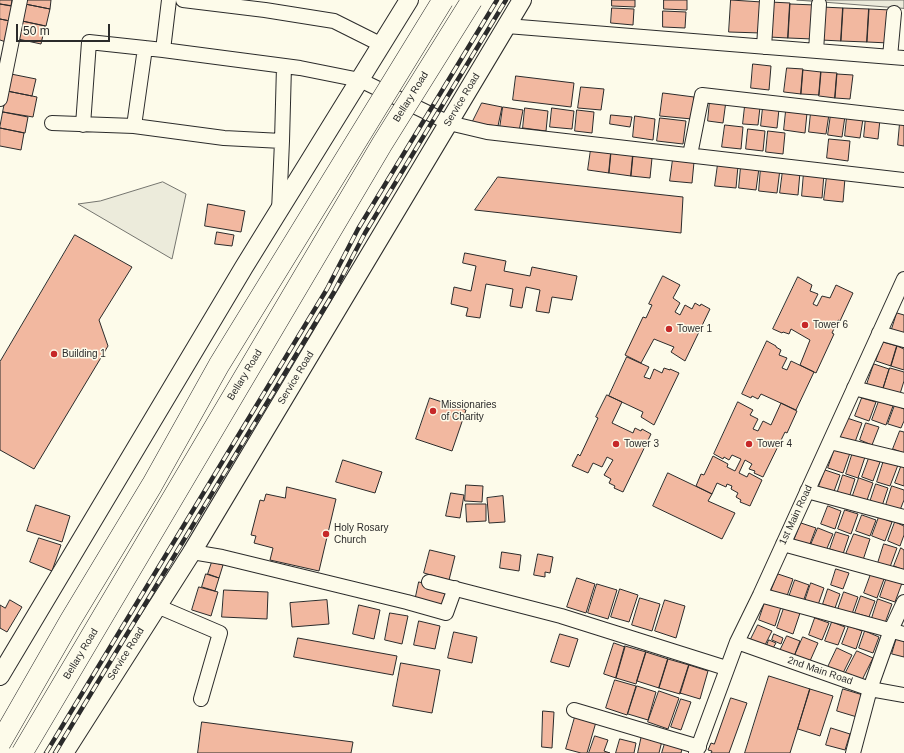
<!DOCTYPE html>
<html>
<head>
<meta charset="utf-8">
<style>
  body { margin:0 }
  #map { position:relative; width:904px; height:753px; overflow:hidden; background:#fdfbea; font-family:Arial,sans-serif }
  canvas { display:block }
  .scale { position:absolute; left:16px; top:24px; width:94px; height:18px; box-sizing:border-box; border:2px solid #2b2b2b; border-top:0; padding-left:5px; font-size:12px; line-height:14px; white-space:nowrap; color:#2b2b2b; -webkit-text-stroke:3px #fdfbea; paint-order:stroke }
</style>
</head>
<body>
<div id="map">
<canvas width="904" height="753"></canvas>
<div class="scale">50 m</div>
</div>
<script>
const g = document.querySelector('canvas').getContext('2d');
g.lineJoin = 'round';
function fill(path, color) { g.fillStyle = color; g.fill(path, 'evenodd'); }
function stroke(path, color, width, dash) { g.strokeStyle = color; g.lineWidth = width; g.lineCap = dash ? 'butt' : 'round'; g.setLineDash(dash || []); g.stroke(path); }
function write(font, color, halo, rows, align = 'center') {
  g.font = font + ' Arial,sans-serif'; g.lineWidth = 3; g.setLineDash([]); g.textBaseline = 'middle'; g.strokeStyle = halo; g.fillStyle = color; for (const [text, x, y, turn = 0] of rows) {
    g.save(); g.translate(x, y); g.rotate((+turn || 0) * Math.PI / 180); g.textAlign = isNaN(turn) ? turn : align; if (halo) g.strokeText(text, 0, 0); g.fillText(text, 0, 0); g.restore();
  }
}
const green = new Path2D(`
  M797,0H904V8Z
  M163,182L186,194L172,259L78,204L100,201Z`);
const building = new Path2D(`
  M0,0H12L11,6L0,4Z
  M26,0H51L50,9L25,4Z
  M612,0H635V7L612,6Z
  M664,0H687V10L664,9Z
  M731,0L762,2L761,33L729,32Z
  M770,2L790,3L788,38L769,37Z
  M0,4L13,6L10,21L0,19Z
  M25,4L50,9L46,26L22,21Z
  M790,4L815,5L813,39L788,38Z
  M822,7L843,8L841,41L821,40Z
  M612,8L634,9L633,25L611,23Z
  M843,8L869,9L867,42L841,41Z
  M869,9L891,10L889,43L867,42Z
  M663,11L686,12L685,28L663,27Z
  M0,19L10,21L6,42L0,40Z
  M22,21L45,26L41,44L18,39Z
  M753,64L771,66L769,90L751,88Z
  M787,68L803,69L801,94L784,92Z
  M803,70L821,72L819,95L801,94Z
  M821,72L837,73L835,98L819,96Z
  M11,74L36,79L32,96L7,91Z
  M837,74L853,75L850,99L835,98Z
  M516,76L574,83L571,107L513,100Z
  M581,87L604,89L601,110L578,108Z
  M7,91L37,97L33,117L3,112Z
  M663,93L694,97L692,119L660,116Z
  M710,100L726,101L723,123L708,121Z
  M482,103L502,107L498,126L472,123Z
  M745,106L760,107L758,125L743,124Z
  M503,107L523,110L519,131L500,128Z
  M763,107L779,109L777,128L761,126Z
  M525,108L548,111L546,131L523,128Z
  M552,108L574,111L572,129L550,127Z
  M577,110L594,112L592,133L575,131Z
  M786,111L807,113L805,133L784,130Z
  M3,112L28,117L25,133L0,128Z
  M811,112L829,114L826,134L809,132Z
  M831,114L845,116L842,137L828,135Z
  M611,115L632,117L630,127L610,124Z
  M635,116L655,119L653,140L633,137Z
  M847,117L863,119L860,138L845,136Z
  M866,117L880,119L878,139L864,137Z
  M660,118L686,121L683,144L657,141Z
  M900,123H904V146L898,145Z
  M725,125L743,127L741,149L722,147Z
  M0,128L24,133L21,150L0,146Z
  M748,129L765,131L763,151L746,149Z
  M768,131L785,133L783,154L766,152Z
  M829,139L850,141L848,161L827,158Z
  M591,149L611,152L609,173L588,170Z
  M611,153L633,155L631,176L609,173Z
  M633,155L652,158L650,178L631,176Z
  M673,159L694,162L692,183L670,181Z
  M718,164L738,166L736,188L715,186Z
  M741,166L759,168L756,190L739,188Z
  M761,167L780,169L777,193L759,191Z
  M783,170L800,172L798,195L780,193Z
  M804,172L824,174L822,198L802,196Z
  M827,176L845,178L843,202L824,200Z
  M498,177L683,197L681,233L475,210Z
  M208,204L245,211L241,232L205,226Z
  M217,232L234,235L232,246L215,244Z
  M75,235L132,267L99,320L108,346L34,469L0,450V362Z
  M465,253L506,261L504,271L530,276L532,267L577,276L572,300L552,297L549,313L536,311L540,290L526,287L522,308L510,306L513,289L486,284L480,318L466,316L468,308L451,304L454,287L471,291L476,266L463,263Z
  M663,276L680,285L673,298L680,303L675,312L680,315L685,305L692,309L695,303L700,306L701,304L710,309L685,361L671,352L674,347L654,339L641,363L625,355L643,317L646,318L652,305L649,304Z
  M798,277L812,285L810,291L818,294L813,304L817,306L822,296L830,298L836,285L853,293L840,321L838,320L832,333L834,334L816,373L800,365L810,340L791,329L789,334L783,332L782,333L773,329Z
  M897,313L904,315V336L891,332Z
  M767,341L776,346V347L781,350L779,355L787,358L782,368L787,370L791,361L814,372L796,410L761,394L758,399L752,396L751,398L742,394Z
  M883,342L897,346L891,366L876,361Z
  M897,346L904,349V370L891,366Z
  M627,357L649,367L644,377L650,379L654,369L662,373L664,368L670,370V369L679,373L654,425L641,417L643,412L609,396Z
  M874,364L889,369L882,392L866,387Z
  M890,368L904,372V381L899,397L882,392Z
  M607,395L622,402L612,423L633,433L635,428L641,431L642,429L651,434L623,492L614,488L615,486L609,483L611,479L604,475L613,460L607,457L602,467L593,463L588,473L572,466L578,454L580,456L598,418L596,417Z
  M430,398L466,410L452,451L416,439Z
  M862,398L876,402L869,421L855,416Z
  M879,401L893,406L886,425L872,420Z
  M738,402L753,410L750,415L758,419L753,429L758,431L763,421L771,425L781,403L797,411L787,433L785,432L763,477L754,473L755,471L749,469L752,464L745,460L739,473L747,477L749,473L762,480L750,506L740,502L741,500L736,497L738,493L731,489L732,486L727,484L726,487L717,483L712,494L696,486L701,474L704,475L713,456L728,464L727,467L735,471L741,459L732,455L729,460L724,457L723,459L714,454Z
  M895,405L904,409V421L901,428L888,424Z
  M847,418L862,423L855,442L840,437Z
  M866,423L879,427L872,445L860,440Z
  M900,431L904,432V453L893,449Z
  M835,448L850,453L843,473L828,468Z
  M853,452L865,457L858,478L846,474Z
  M869,458L880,462L873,481L862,477Z
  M343,460L382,472L375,493L336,482Z
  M884,460L898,465L890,486L877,482Z
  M902,464H904V486L895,483Z
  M825,470L840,475L833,494L818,489Z
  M668,473L712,494L708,501L735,513L722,539L653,506Z
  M843,475L855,479L849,498L837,494Z
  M859,478L873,483L866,503L852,498Z
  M876,484L888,488L882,506L870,502Z
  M466,485L483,486L482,502L465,501Z
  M892,486L904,490V500L900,510L886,505Z
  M287,487L336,499L319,571L270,560L273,548L254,543L256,536L251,535L260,500L264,501L266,494L285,498Z
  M451,493L464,495L460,518L446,516Z
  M503,496L505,522L489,523L487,498Z
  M466,504H486V521L467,522Z
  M36,505L70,516L62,542L27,531Z
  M828,506L841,511L835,529L821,524Z
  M845,510L858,514L851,534L838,529Z
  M862,515L876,520L870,536L856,531Z
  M879,517L892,522L885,541L872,536Z
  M895,522L904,526V535L900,546L888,541Z
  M801,523L816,528L808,549L793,543Z
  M818,528L833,534L825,553L810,547Z
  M836,532L849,536L843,554L830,549Z
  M854,534L870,539L863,560L846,554Z
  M39,538L61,545L52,571L30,562Z
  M884,544L897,548L890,567L878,563Z
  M901,548L904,550V570L894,566Z
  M430,550L455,556L449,580L424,573Z
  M502,552L521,555L519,571L500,568Z
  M538,554L553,557L550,573L545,572V577L534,575Z
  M212,562L223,565L219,578L208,574Z
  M836,569L849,573L843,589L831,585Z
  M206,574L219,578L215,591L202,587Z
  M778,574L793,579L787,596L771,591Z
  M871,574L884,579L877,598L864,593Z
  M887,577L902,583L895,602L880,597Z
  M577,578L595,584L586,613L567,607Z
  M795,580L809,585L803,602L789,597Z
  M419,582L446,589L442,608L415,601Z
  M811,583L824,588L818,605L805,601Z
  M597,584L617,590L608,619L588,613Z
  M199,587L218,592L211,616L192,610Z
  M620,589L638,595L629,622L611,617Z
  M828,589L840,594L835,608L823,604Z
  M224,590L268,592L267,619L222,617Z
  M844,592L858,597L852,614L838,609Z
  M861,596L875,601L869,617L855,613Z
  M640,598L660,604L652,631L632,625Z
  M878,599L892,604L885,623L872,618Z
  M10,600L22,607L7,632L0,628V605L5,608Z
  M327,600L329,624L292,627L290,603Z
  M665,600L685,606L676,638L655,631Z
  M765,602L781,607L775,626L759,620Z
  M359,605L380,610L374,639L353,634Z
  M784,608L800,613L793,634L777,628Z
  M390,613L408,616L402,644L385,640Z
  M815,618L829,623L822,640L809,635Z
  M419,621L440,626L435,649L414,645Z
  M832,622L845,627L838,645L825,641Z
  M758,625L772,631L763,649L749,643Z
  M849,626L862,631L856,649L842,644Z
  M865,631L879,637L873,653L859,648Z
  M454,632L477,637L472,663L448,658Z
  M560,634L578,639L569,667L551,662Z
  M774,634L783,638L781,644L772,640Z
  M787,636L800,641L793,659L779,653Z
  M803,637L818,643L810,661L795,655Z
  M897,637L904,639V657L892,654Z
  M298,638L397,656L393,675L294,657Z
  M769,640L776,643L773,648L767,645Z
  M614,643L625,647L616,678L604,674Z
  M625,646L646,652L636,684L616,678Z
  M837,648L852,655L842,675L828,667Z
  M857,651L873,658L860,684L844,676Z
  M646,652L668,659L659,688L637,681Z
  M668,659L689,665L680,694L659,688Z
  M401,663L440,670L432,713L393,706Z
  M689,665L708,671L700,699L680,693Z
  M769,676L810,689L790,753H745Z
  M615,680L636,686L627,715L606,708Z
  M637,686L656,692L648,720L628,714Z
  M810,689L833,696L820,736L798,729Z
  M843,689L863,695L857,717L837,711Z
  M659,691L679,698L668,729L648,722Z
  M731,698L747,703L729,753H711L712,751L708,750L711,743L714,744Z
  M681,699L691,702L681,730L671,727Z
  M543,711L554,712L552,748L542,747Z
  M575,717L596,722L587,753H581L566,749Z
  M202,722L353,742L351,753H198Z
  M831,728L850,734L845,750L826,745Z
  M642,735L662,741L659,753H638Z
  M595,736L608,740L604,751L610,753H589Z
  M620,739L636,743L634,753H616Z
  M666,740L683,745L681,753H662Z`);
const minor = new Path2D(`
  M169,0L163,50L300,68L360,80L449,123L487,132L904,180
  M183,0L265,10L334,21L382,45
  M507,26L904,58
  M764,47L767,0
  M816,51L819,4
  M890,57L894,13
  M0,99L20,0
  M52,123L134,126L224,138L282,141L284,66
  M83,125L89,42L163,50
  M134,126L145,48
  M690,155L702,95L904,118
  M279,211L282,141
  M879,333L904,340
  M854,388L904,401
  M830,442L904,460
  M807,491L904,517
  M783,544L904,577
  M192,552L222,557L407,602L446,613L455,588
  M429,582L561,616L726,668
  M760,595L904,634
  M157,606L220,633L201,699
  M737,642L870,689L904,695
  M574,710L699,747
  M696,753L737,642L760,595L904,279
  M853,753L870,689L891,630L904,602`);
const major = new Path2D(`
  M0,676L244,267L409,0
  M64,753L192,552L522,0`);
const rail = new Path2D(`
  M46,753L327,289L358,229L497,0
  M55,753L334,292L365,233L506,0`);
const highwayBridge = new Path2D(`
  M0,743L70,621L152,485L219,365L443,0
  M22,753L382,144L472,0`);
const markers = [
  [805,325,4,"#c62828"],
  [669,329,4,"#c62828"],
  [54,354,4,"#c62828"],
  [433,411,4,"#c62828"],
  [616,444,4,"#c62828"],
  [749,444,4,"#c62828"],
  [326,534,4,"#c62828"]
];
const streetNames = [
  ["Bellary Road",411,97,-58],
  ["Service Road",462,100,-59],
  ["Bellary Road",245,375,-59],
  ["Service Road",296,378,-59],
  ["1st Main Road",796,515,-65],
  ["Bellary Road",81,654,-59],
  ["Service Road",126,654,-58],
  ["2nd Main Road",820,671,19]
];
const poiNames = [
  ["Tower 6",813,325],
  ["Tower 1",677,329],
  ["Building 1",62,354],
  ["Missionaries",441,405],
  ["of Charity",441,417],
  ["Tower 3",624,444],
  ["Tower 4",757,444],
  ["Holy Rosary",334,528],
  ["Church",334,540]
];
fill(green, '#ecebdb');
stroke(green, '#74746e', 1);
fill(building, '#f2b8a0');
stroke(building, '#2b2b2b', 1);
stroke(minor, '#2b2b2b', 16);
stroke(major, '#2b2b2b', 20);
stroke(minor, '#fdfbea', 14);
stroke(major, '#fdfbea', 18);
stroke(rail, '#2b2b2b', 4.5);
stroke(rail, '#fdfbea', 3, [9]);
stroke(highwayBridge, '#2b2b2b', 22, []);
stroke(highwayBridge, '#fdfbea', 21);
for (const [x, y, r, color] of markers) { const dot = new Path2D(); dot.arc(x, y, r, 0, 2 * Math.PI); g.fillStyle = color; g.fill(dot); stroke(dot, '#fdfbea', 1.5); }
write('10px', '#2b2b2b', '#fdfbea', streetNames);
write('10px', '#2b2b2b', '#fdfbea', poiNames, 'left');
</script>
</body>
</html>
